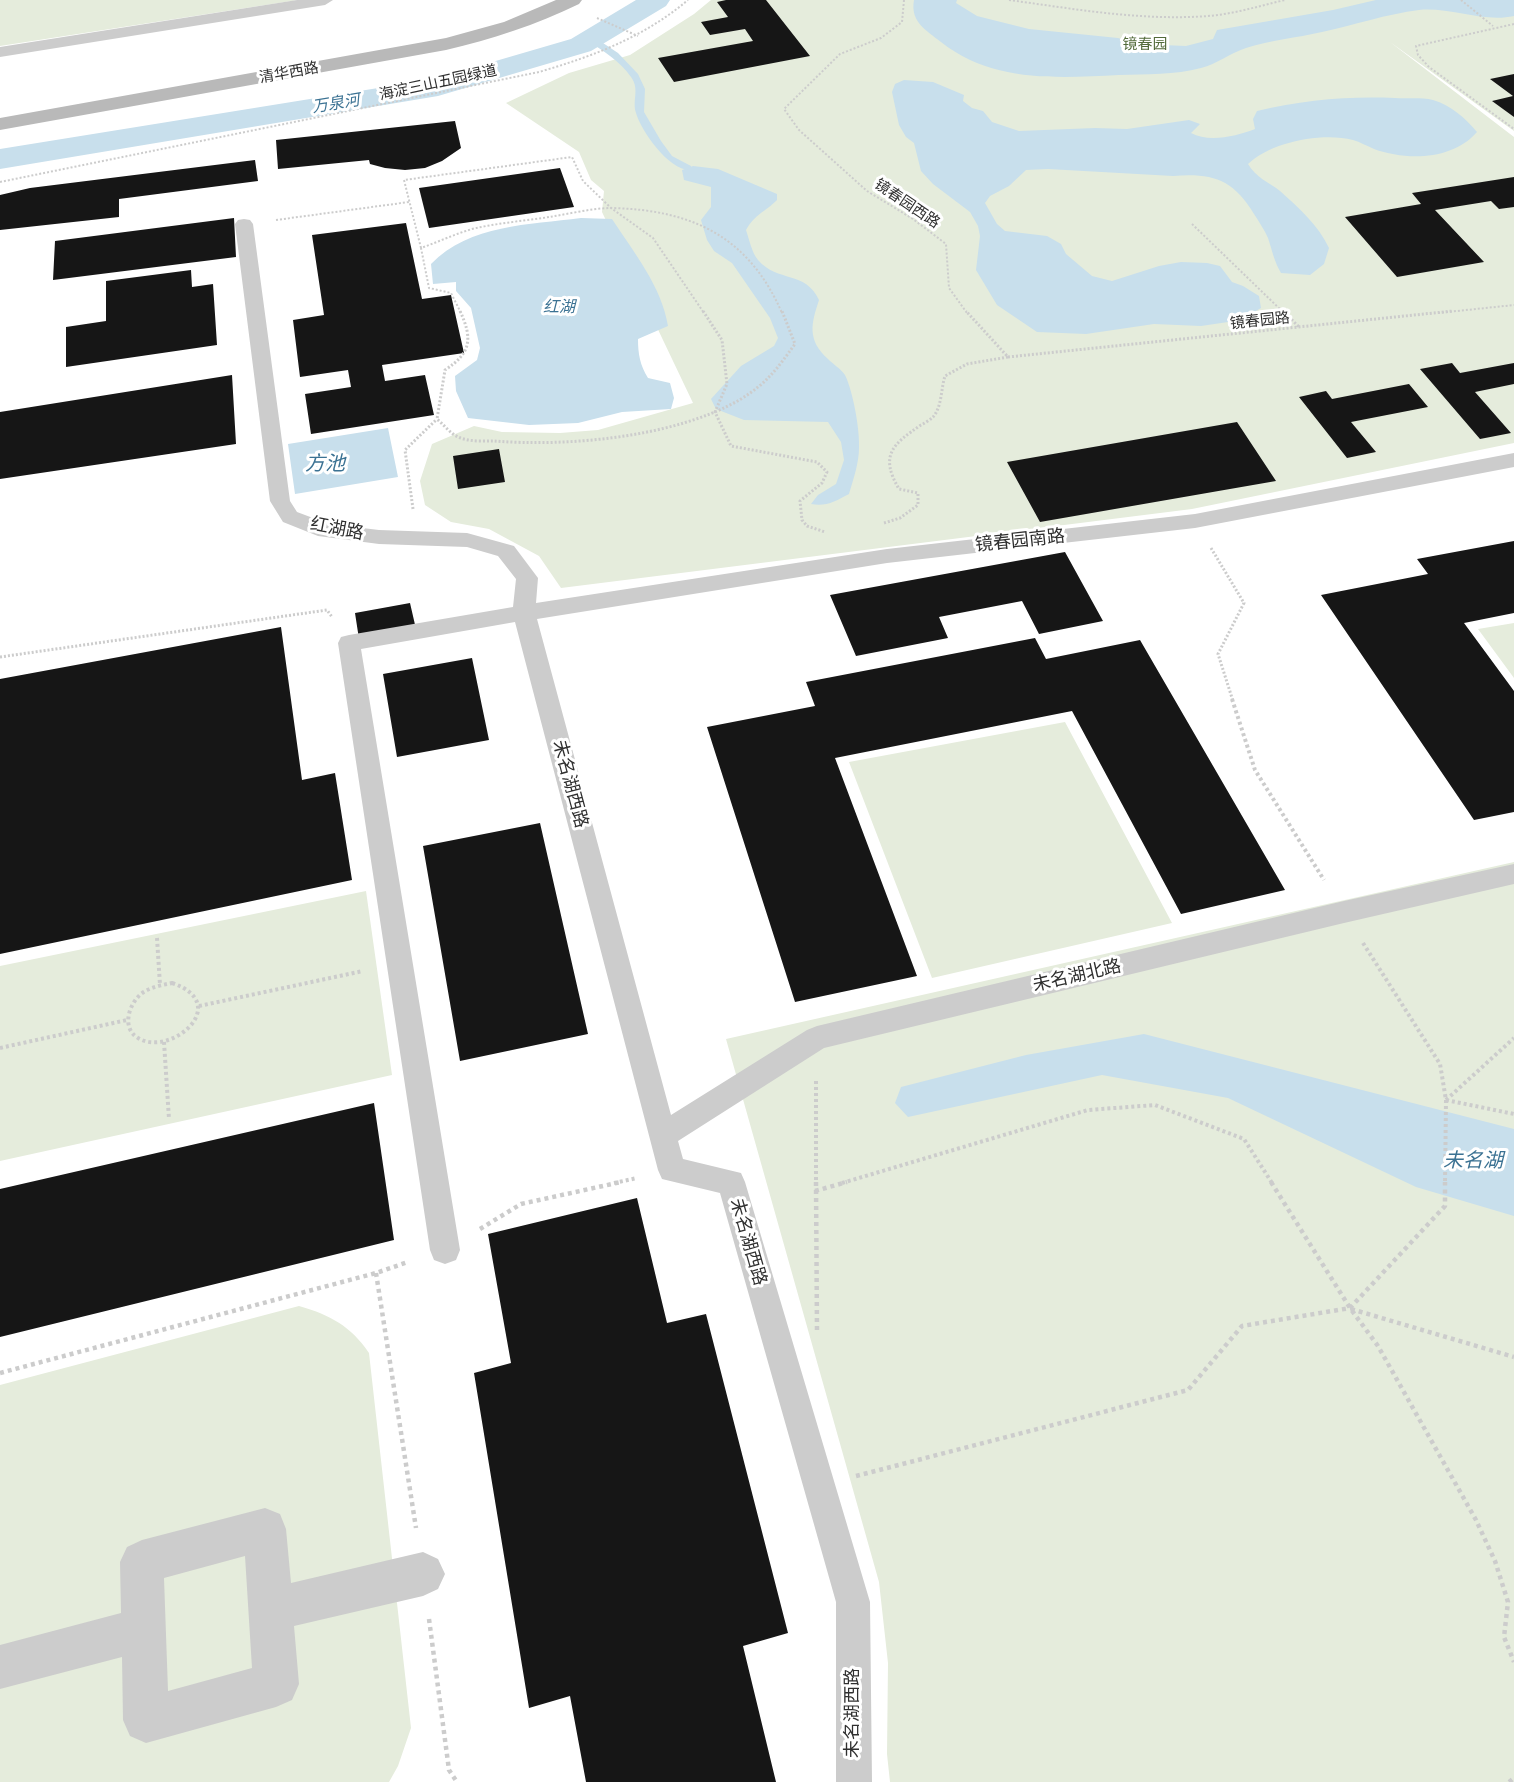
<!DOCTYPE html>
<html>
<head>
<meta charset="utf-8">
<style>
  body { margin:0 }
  canvas { display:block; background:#fff }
</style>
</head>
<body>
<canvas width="1514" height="1782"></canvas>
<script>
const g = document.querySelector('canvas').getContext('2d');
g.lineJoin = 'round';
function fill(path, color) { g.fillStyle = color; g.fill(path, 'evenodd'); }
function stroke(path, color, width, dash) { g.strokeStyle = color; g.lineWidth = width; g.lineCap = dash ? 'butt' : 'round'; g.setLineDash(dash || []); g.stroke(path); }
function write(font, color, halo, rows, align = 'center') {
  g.font = font + ' "Open Sans","Noto Sans SC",sans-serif'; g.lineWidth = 6; g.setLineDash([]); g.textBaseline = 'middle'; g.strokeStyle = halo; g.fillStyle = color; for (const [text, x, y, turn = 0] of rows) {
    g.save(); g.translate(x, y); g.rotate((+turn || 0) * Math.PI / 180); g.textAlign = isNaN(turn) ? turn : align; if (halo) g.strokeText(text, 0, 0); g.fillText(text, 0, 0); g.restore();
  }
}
const green = new Path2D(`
  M0,0H298L0,46Z
  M711,0H1514V131L1390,42L1514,137V443L1192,509L561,588L539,556L489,529L451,522L425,505L420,481L432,444L474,426L502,432L560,433L598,430L693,403L602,212L604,191L591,180L579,152L506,103L569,73L630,55L694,14Z
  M1514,623V678L1478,629Z
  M1065,722L1172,923L932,978L849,762Z
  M1514,862V1782H890L887,1754L888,1663L879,1582L726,1039Z
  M366,891L392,1075L0,1161V966Z
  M299,1306C330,1315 351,1326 369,1353L411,1728L398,1766L389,1782H0V1385Z`);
const water = new Path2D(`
  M914,0H957L956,3L977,16L1029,29L1118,38L1139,44L1186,46L1213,39L1217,30L1333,10L1376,0H1514V16C1484,23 1450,7 1419,10C1387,14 1354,25 1322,32C1296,38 1271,40 1246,48C1230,53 1217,64 1201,68C1175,75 1146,74 1119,75C1057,78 993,83 941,42C926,30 910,22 914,0Z
  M904,80L933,82L964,95L963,101L972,108L983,111L992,122L1019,131L1095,128L1127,129L1189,120L1200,124L1191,133C1209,143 1237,136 1255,129L1253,119L1257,111C1303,100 1348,96 1395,98C1407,99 1421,97 1433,100C1451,105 1465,118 1477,132C1453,160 1407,161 1374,149C1367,146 1360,142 1353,140C1322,132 1271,142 1248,164C1256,178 1269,182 1280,191C1298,207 1319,226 1329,248L1324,264L1310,275L1281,273C1274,261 1272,250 1268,238C1264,229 1259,222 1254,214C1233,179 1212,173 1173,176L1048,169L1026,170L1009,186L990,196L985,203L997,224L1005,231L1047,236L1061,244L1066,254L1092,276L1112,281L1159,266L1181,262L1207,263L1220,266L1232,282L1243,286L1259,296L1261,308L1247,316L1228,322L1201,326L1154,324L1086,334L1037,332L997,305L976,270L980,236L978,226L970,212L933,184L921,171L914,143L906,137L899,125L892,92L895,84Z
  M693,166L718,169L777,194V200C764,213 756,213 746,230C749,239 752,253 758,260C778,283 805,270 819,300C811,324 807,340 828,359C833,364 841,369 845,375C853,391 860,430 859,448C859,463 853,480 849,494C836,501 826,507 811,504L818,495L836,484L844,460L841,442L828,422L744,420L716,409L711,399L741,366L774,346L778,338L770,318L732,263L714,251L707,240L701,220L711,207V187L684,180L682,170Z
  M581,218L612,219C633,251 662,287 668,326L638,339C638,354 640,365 648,378L670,383L674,398L671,409L622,412L578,423L529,425L468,418L456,391L455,376L477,360L480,348L471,308L456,291V282L433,284L431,264C470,224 529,225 581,218Z
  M388,428L398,477L295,494L288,444Z
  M1144,1034L1514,1129V1216L1416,1187L1228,1098L1102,1075L908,1117L895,1103L901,1087L1026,1055Z`);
const stream = new Path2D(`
  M588,37H594L618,53L638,74L645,89L644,112L661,141L672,156L691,166V170C670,172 641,131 636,113C632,100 640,89 631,77C620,61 603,51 588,41Z`);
const canal = new Path2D(`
  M636,0H670L666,6L591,51L438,96L0,169V149L434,79L571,39Z`);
const building = new Path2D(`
  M726,0H766L810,56L674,82L658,58L753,41L745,29L710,35L701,22L728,17L717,2Z
  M1514,74V117L1492,101L1513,96L1490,79Z
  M455,121L461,148L442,161L425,168L405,170L385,168L370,164L369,160L278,169L276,140Z
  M255,160L258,181L119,199V217L0,230V195L30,188Z
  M560,168L574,207L429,228L419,188Z
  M1514,177V207L1499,209L1491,201L1435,210L1484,262L1397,277L1345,217L1421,204L1412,193Z
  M234,218L236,257L53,280L55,241Z
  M406,223L422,299L451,295L464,353L382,365L385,381L425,375L434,415L311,434L305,394L351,387L348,370L300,377L293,320L324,315L312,235Z
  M191,270L192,287L213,284L217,345L66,367V327L106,321V281Z
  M1452,363L1460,373L1514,363V384L1475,392L1511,433L1480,439L1420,369Z
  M232,375L236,444L0,479V412Z
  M1409,384L1428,407L1351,422L1376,452L1347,458L1299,397L1326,391L1332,399Z
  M1237,422L1276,481L1040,522L1007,462Z
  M499,449L505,482L458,489L453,456Z
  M1514,541V613L1464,623L1514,691V812L1474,820L1321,595L1428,574L1417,559Z
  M1065,552L1103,621L1039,634L1022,601L939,617L948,638L856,656L830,595Z
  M410,603L416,629L359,639L355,613Z
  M281,627L302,780L335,773L352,880L0,954V679Z
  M1035,638L1046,659L1140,640L1285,890L1181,914L1072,711L835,758L917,976L795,1002L707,727L815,706L806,682Z
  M472,658L489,740L397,757L383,674Z
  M540,823L588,1034L460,1061L423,846Z
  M374,1103L394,1240L0,1337V1189Z
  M637,1198L667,1323L706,1314L788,1633L743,1646L776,1782H586L570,1696L529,1708L474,1373L511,1363L488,1234Z`);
const pathFar3 = new Path2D(`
  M904,0L902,22L881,38L840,54L784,109L799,130L867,191L913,219L946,244L949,288L967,313
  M1009,0C1075,9 1141,21 1208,16C1234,14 1259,6 1285,0
  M1461,0L1493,26
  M597,18L638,36
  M1514,24L1416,46L1418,55L1429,67L1514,129
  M0,182L539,72C594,56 644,37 688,0
  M276,220L409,202
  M1192,224L1284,313
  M421,248L404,180L572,157L583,181L611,208L653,238L704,313
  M461,313L451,293L429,288L421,248C438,242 455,234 472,229C497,223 524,221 549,217C569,214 592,208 612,208C693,210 749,237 782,313
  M1438,313L1514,305`);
const pathFar2 = new Path2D(`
  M460,311C473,339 471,353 445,370L437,419C444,425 450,433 458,437C469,442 483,441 494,441C569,447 676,437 741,399C767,383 777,369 795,344L782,311
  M703,311L722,340L727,384L715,412L731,446L817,462L827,472L822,483L800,501L802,520L807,526L825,532
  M1283,311L1299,327
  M1008,357L1453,311
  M413,509L405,450L437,419
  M884,523L900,518L918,505V493L899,489C879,455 893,444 921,425C925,423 930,420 933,417C942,407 941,388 945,376L967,364L1008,357L966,311
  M1211,548L1244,603L1218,654L1233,701
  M0,657L327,610L332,617`);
const pathFar1 = new Path2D(`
  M1232,699L1255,770L1324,880
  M157,938L160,985
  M1363,943L1440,1064L1446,1100L1445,1183
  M172,983C234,1004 170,1058 138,1038C121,1028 129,1004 141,994C150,987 162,985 172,983Z
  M199,1006L363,971
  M164,1042L169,1119
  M0,1048L127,1020
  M816,1081V1183
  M1446,1100L1514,1038
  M1446,1100L1514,1114
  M614,1183L637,1178
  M842,1183L1088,1110L1155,1105L1244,1139L1272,1183`);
const path = new Path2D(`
  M816,1182L817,1331
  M1271,1182L1350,1308L1378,1346L1476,1520L1495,1561L1508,1602L1504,1637L1514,1662
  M815,1191L847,1182
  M480,1229L521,1204L621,1182
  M376,1273L416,1528
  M1351,1309L1514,1357
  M0,1373L376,1273L408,1262
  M856,1476L1188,1390L1242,1326L1350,1308L1445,1206V1182
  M429,1619L449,1770L457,1782
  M1509,1782L1514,1778`);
const lane = new Path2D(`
  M297,0H333L325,5L0,57V47Z
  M244,219L250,220L253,224L290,501L297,512L329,524L379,530L467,533L514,546L538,578L536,603L887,549L1195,514L1514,453V467L1195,528L887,563L537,619L671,1115L807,1030L817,1026L1344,901L1514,864V884L1344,923L824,1048L678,1141L683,1159L741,1173L745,1182L870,1602L872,1782H836V1602L720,1193L662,1179L658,1170L515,622L361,649L460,1250L456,1260L445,1264L434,1260L430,1250L338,643L341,637L349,635L513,607L516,579L498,556L467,547L379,544L318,536L283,522L270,501L235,224L238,220Z`);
const street = new Path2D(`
  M265,1508L280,1514L286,1529L291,1583L423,1552L438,1559L445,1574L438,1589L423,1596L294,1626L299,1684L292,1700L276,1707L146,1743L130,1736L123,1720L122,1657L0,1689V1645L121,1613L120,1562L127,1547L142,1540ZM245,1556L252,1668L168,1691L164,1578Z`);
const secondary = new Path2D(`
  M556,0H582L579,4C536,25 492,39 446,50L0,130V118L446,38L504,22Z`);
const farParknames = [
  ["镜春园",1145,45]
];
const farStreetnames = [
  ["清华西路",289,73,-10],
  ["海淀三山五园绿道",438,83,-12],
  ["镜春园西路",907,204,34],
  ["镜春园路",1260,321,-6]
];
const farWaternames = [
  ["万泉河",336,104,-9],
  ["红湖",559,307]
];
const streetNames = [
  ["红湖路",337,529,11],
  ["镜春园南路",1020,541,-6],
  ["未名湖西路",570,784,75],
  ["未名湖北路",1077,976,-13],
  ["未名湖西路",748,1242,74],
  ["未名湖西路",853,1713,-90]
];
const waterNames = [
  ["方池",325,464],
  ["未名湖",1473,1161]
];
fill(green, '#e5ecdc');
fill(water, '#c8dfec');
fill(stream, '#c8dfec');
fill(canal, '#c8dfec');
fill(building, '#161616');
stroke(pathFar3, '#ccc', 2, [2, 2]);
stroke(pathFar2, '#ccc', 3, [2, 2]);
stroke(pathFar1, '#ccc', 4, [3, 3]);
stroke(path, '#ccc', 4.5, [4, 4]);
fill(lane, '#ccc');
fill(street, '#ccc');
fill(secondary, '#b9b9b9');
write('15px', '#536b3b', '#fff', farParknames);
write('15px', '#2f2f2f', '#fff', farStreetnames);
write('italic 16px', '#3b7293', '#fff', farWaternames);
write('18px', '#2f2f2f', '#fff', streetNames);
write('italic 20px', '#3b7293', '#fff', waterNames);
</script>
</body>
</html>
